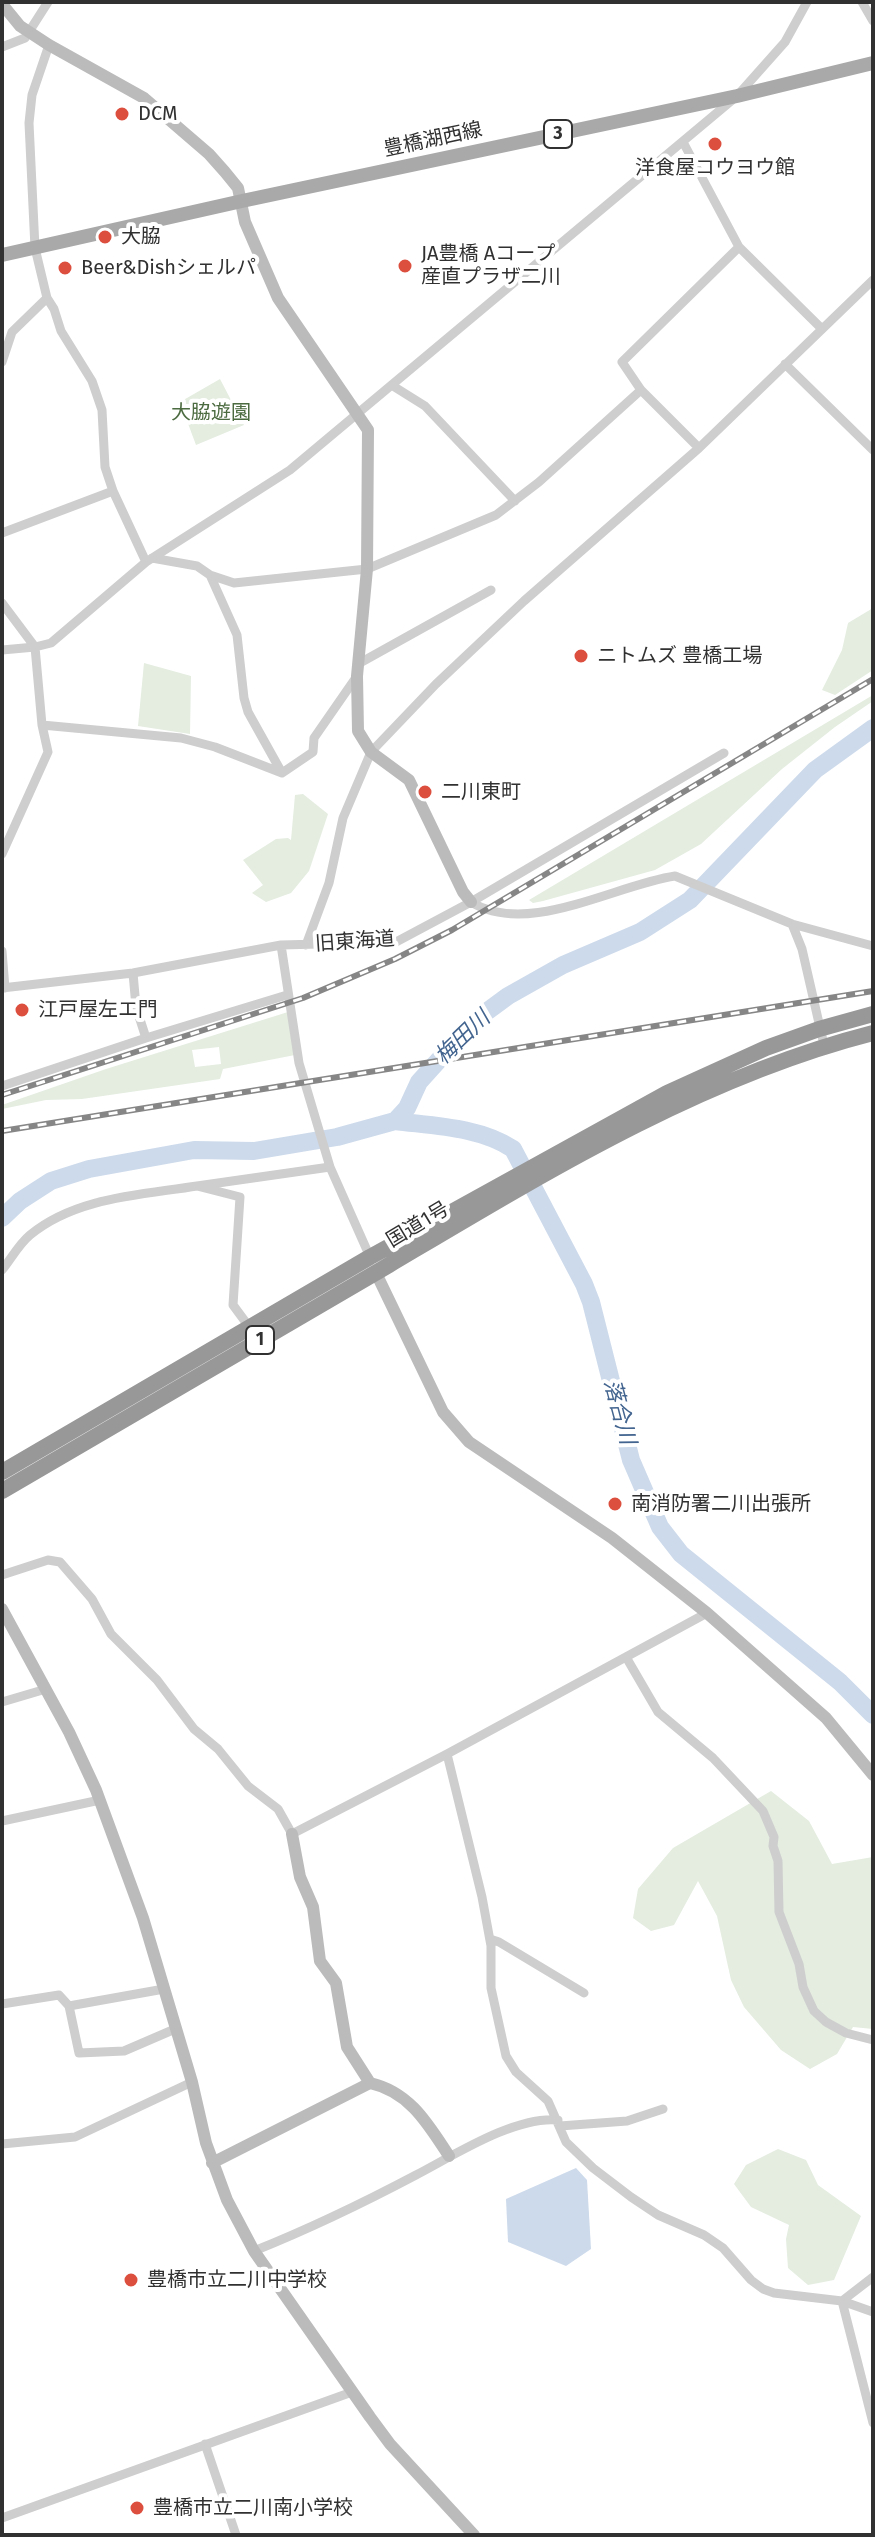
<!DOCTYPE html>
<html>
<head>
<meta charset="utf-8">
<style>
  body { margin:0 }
  #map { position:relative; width:875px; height:2537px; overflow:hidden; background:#fff; font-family:"Fira Sans",sans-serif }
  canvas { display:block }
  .frame { position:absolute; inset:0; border:4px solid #313131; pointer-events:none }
</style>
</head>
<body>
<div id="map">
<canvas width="875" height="2537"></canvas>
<div class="frame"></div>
</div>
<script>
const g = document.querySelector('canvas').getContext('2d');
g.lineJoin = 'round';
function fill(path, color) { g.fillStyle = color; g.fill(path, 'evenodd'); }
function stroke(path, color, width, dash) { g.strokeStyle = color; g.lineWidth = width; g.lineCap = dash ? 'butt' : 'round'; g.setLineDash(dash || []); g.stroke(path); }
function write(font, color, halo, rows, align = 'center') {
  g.font = font + ' "Fira Sans","Noto Sans JP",sans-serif'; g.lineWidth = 8; g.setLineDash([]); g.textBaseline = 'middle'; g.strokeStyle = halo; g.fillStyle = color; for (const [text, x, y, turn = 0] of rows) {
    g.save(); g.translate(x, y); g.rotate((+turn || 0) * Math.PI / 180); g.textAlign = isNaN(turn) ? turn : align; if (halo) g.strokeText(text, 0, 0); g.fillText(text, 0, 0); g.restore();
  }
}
const green = new Path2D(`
  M220,379L244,425L196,445L180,402Z
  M873,608V670L835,695L822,690L842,650L848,623Z
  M144,663L191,676L190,734L138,726Z
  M873,695V701L835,727L782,769L701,844L655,870L543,901L533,903L529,900Z
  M303,794L328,814L309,871L291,893L266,902L252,893L263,885L243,860L276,839L288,838L291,840L295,795Z
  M288,1012L295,1055L223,1069L220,1079L82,1099L46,1100L2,1109V1105L106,1069ZM219,1047L221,1064L195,1067L192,1050Z
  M771,1791L809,1821L832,1864L873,1857V2029L853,2027L837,2054L810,2069L781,2050L744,2007L731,1980L717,1916L698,1881L674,1925L651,1931L633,1918L638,1889L673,1848Z
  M778,2149L806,2160L818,2185L861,2216L834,2280L808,2285L788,2268L786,2239L789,2225L751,2207L734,2184L746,2165Z`);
const water = new Path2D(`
  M576,2168L587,2180L591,2249L566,2266L508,2242L506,2199Z`);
const river = new Path2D(`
  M395,1121C434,1126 480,1127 513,1149L584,1284L591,1302L631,1460L660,1527L681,1554L840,1682L873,1715
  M2,1218L20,1201L51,1181L89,1169L194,1150L254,1151L337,1137L395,1121L407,1108L419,1082L474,1021L508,996L563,965L640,932L690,900L815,770L873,728`);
const street = new Path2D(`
  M862,2L873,21
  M49,45L32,95L29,123L35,248L47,298L54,309L61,331L92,381L102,410L105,467L113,491L146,562
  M2,47L25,38L48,2
  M683,142L739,247L821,328
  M2,362L12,332L47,298
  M785,364L873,450
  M393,386L425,406L515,501
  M699,448L641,390L622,362L739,247
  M2,533L113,491
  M152,558L197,566L210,575L234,583L367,569L496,515L539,482L641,390
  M210,575L237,635L244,698L248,712L282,773
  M2,603L35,647L42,725
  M2,650L35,647L51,643L146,562L290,470L737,96L785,42L807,2
  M358,664L491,590
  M2,854L48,752L42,725L181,738L215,747L282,773L313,752L314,738L357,676
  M471,902C527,937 615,885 675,876L792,924L873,946
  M792,924L802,949L824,1045
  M281,945L299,1063L330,1167
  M306,945L329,883L343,818L371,752L436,684L524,601L699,448L873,280
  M2,951L5,988
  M133,973L136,1007L146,1038
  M2,988L133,973L281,945L396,942L471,902L724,753
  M2,1086L146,1038L287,995
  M2,1270C11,1259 19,1244 30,1235C76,1197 141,1195 197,1186
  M250,1328L233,1305L240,1197L197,1186L330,1167L370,1257
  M2,1575L48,1560L60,1562L92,1599L111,1634L157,1680L194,1729L218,1749L248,1786L278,1809L292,1834L447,1754L707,1613
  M626,1657L658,1712L713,1758L763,1811L774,1837L773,1846L778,1861L779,1912L799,1964L803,1987L814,2011L826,2022L846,2033L873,2040
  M2,1702L46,1689
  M447,1754L482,1897L491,1946V1988L506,2056L516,2072L548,2101L566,2142L593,2168L631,2197L658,2215L704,2235L723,2248L751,2280L763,2289L774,2293L842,2301L873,2312
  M2,1821L100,1800
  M490,1939L499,1942L584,1993
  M2,2004L59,1995L69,2006L164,1989
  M69,2006L79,2053L124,2051L175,2029
  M560,2126L627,2121L663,2109
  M2,2144L75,2137L192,2082
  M254,2251C309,2229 363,2203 416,2175C453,2156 514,2116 558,2120
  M842,2301L873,2423
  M842,2301L873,2277
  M205,2444L236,2535
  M2,2518L352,2392`);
const secondary = new Path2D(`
  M2,4L20,26L49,45L144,98L209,154L225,172L238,188L245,222L278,298L368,430L367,569L357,676L358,731L371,752L409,780L463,892L471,902
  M376,1273L443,1412L469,1442L612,1538L707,1613L826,1718L873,1775
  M2,1609L69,1732L96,1790L143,1918L192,2082L206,2143L227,2200L254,2251L370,2417L390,2444L474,2535
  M292,1834L300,1877L313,1907L320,1961L336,1983L347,2047L370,2083C410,2092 428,2124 449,2156
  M212,2163L370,2083`);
const primary = new Path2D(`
  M2,255L242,201L737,96L873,63`);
const highway = new Path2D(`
  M2,1472L370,1257L667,1093L766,1048L819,1029L873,1014
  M2,1491C131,1415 260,1341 389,1265C541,1175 700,1077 873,1033`);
const rail = new Path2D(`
  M2,1095L303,998L395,959L452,930L873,679
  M2,1131L873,991`);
const markers = [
  [122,114,8,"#dc4e3e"],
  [715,144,8,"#dc4e3e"],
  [105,237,8,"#dc4e3e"],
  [405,266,8,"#dc4e3e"],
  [65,268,8,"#dc4e3e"],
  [581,656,8,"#dc4e3e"],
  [425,792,8,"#dc4e3e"],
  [22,1010,8,"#dc4e3e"],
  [615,1504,8,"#dc4e3e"],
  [131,2280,8,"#dc4e3e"],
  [137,2508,8,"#dc4e3e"]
];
const shields = [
  [558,134,28],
  [260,1340,28]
];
const shieldNames = [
  ["3",558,134],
  ["1",260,1340]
];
const poiNames = [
  ["DCM",138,114],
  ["洋食屋コウヨウ館",715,168,"center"],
  ["大脇",121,237],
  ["JA豊橋 Aコープ",421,254],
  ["産直プラザ二川",421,277],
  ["Beer&Dishシェルパ",81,268],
  ["ニトムズ 豊橋工場",597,656],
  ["二川東町",441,792],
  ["江戸屋左エ門",38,1010],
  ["南消防署二川出張所",631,1504],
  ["豊橋市立二川中学校",147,2280],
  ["豊橋市立二川南小学校",153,2508]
];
const streetNames = [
  ["豊橋湖西線",433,140,-12],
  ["旧東海道",355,942,-4],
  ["国道1号",418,1225,-31]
];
const parkNames = [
  ["大脇遊園",211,413]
];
const waterNames = [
  ["梅田川",463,1038,-44],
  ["落合川",619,1412,75]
];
fill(green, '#e4ede0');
fill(water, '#cddaeb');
stroke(river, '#cddaeb', 18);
stroke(street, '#cecece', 9);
stroke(secondary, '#bbb', 12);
stroke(primary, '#a9a9a9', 14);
stroke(highway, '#989898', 16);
stroke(rail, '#868686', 6);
stroke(rail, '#fff', 3, [9]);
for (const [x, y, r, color] of markers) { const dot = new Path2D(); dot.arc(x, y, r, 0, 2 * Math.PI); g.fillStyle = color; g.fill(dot); stroke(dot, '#fff', 3); }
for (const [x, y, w] of shields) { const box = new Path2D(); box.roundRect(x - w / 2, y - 14, w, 28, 6); g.fillStyle = '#fff'; g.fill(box); stroke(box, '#313131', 2); }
write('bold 18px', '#313131', null, shieldNames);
write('20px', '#313131', '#fff', poiNames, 'left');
write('20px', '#313131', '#fff', streetNames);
write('20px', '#4c6b40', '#fff', parkNames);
write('italic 22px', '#42648f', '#fff', waterNames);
</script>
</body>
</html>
